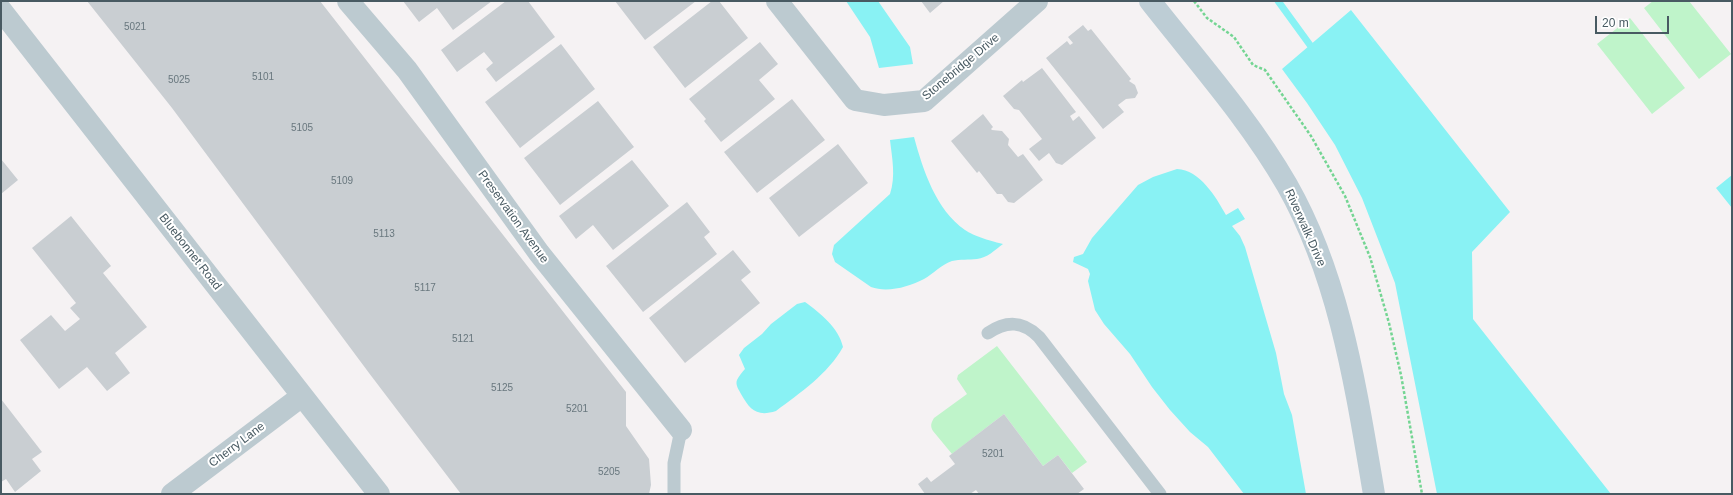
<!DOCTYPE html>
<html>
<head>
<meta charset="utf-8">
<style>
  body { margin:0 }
  #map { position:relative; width:1733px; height:495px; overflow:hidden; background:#f5f2f3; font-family:Arial,sans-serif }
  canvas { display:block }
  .frame { position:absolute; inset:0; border:2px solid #485a62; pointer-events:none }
  .scale { position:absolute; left:1595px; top:16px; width:74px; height:18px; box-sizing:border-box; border:2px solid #485a62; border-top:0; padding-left:5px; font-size:12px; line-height:14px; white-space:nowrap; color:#485a62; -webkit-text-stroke:3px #fff; paint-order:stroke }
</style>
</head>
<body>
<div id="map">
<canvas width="1733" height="495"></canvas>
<div class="frame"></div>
<div class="scale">20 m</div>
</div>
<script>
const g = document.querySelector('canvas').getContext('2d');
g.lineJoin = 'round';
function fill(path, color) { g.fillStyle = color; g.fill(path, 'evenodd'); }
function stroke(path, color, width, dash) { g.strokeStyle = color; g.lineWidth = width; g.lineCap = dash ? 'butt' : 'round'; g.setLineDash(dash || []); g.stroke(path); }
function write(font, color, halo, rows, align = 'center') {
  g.font = font + ' Arial,sans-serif'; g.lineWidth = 4; g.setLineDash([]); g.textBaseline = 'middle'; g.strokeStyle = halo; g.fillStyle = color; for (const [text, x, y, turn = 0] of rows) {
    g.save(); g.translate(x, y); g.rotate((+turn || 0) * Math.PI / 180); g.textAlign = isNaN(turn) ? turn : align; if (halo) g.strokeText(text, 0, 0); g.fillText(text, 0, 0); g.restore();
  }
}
const green = new Path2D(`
  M1653,1H1689L1731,54L1699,79L1644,8Z
  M1630,18L1685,88L1652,114L1597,44Z
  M997,346L1087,462L1072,473L1058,455L1043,466L1004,414L952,454L933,431C930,426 931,423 934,418L967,394L957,379L958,375Z`);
const water = new Path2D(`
  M846,1H878L910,47L913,64L879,68L870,37Z
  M1351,10L1510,212L1472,252L1473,319L1611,494H1437L1395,283L1362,198L1335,145L1307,103L1282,69Z
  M914,137C923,170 936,210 965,230C973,236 994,242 1003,244C995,250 987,258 977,259C969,260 960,259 952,261C942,264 933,274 924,279C909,287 887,293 871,287L835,262L832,254L834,245L890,194C896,176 892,158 890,140Z
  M1177,169C1200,170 1216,197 1226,215L1238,208L1245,219L1232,226L1240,236L1245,247L1276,353L1284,394L1292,415L1306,494H1244L1208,447L1190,432L1170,410L1152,387L1130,354L1104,324L1095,310L1088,281L1090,274L1088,269L1073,262L1074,257L1083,254L1092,238L1138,185L1153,177Z
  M1732,175V208L1716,188Z
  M805,302C820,313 839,328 843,347C828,374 800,393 776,411C757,417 750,410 741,394C739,390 735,385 737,380C739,376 742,372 745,369L739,355L744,348L762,334L771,324L797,304Z`);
const stream = new Path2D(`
  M1278,1L1310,45`);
const building = new Path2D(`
  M87,1H320L626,392V426L649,459L651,485L649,494H461L369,373L172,108Z
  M403,1H492L453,30L437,8L419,22Z
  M506,1H528L555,37L496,82L486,69L493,63L484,52L457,72L441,50Z
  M615,1H696L645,40Z
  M712,1H719L748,38L685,88L653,47Z
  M921,1H944L930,13Z
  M1083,25L1088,31L1091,29L1131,79L1129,81L1135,85L1138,93L1135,98L1126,99L1118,105L1124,112L1103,129L1046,58L1067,41L1070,45L1073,43L1068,37Z
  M760,42L778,64L759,80L775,99L721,142L704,121L706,119L689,99Z
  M561,44L595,89L520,148L485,102Z
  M1042,68L1076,112L1070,116L1073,121L1079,116L1096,138L1062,165L1056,163L1049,153L1039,161L1029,149L1042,139L1019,110L1014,109L1003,96L1022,80L1023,82Z
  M792,99L825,140L757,193L724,152Z
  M598,101L634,147L560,205L524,158Z
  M983,114L993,127L991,129L992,130L1002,131L1009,139L1008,145L1018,157L1023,154L1043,180L1014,203L1008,202L1002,194H997L979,171L977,173L951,141Z
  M838,144L868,183L799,237L769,198Z
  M1,159L18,180L1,194Z
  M632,160L669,206L613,250L593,225L576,239L559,216Z
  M687,202L710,232L704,237L717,254L643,312L606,266Z
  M71,216L111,266L103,273L147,327L115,353L130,373L107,391L87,367L59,389L20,340L51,315L65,331L80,319L70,308L76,303L32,248Z
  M733,250L751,272L741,280L760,303L685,363L649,318Z
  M1,399L42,452L32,459L41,471L15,492L6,479L1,482Z
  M1004,414L1043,466L1058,455L1084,489L1077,494H979L976,490L970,494H925L918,484L927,477L931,482L955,464L949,456Z`);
const path = new Path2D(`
  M1194,1L1207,18L1234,37L1253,65L1265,70L1311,136L1345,196L1370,257L1389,323L1401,375L1422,494`);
const lane = new Path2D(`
  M988,333C1007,320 1023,321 1039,337L1160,494
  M674,494V463L681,430`);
const street = new Path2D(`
  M348,1L407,70L539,253L681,430
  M777,1L855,100L884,105L924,101L1037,1
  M1,10L379,494
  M172,494L302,396`);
const secondary = new Path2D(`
  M1150,1C1197,61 1249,119 1287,185C1340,278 1356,389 1374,494`);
const numberNames = [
  ["5021",135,27],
  ["5101",263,77],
  ["5025",179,80],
  ["5105",302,128],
  ["5109",342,181],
  ["5113",384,234],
  ["5117",425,288],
  ["5121",463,339],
  ["5125",502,388],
  ["5201",577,409],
  ["5201",993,454],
  ["5205",609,472]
];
const streetNames = [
  ["Stonebridge Drive",961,67,-40],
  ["Preservation Avenue",513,217,54],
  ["Riverwalk Drive",1305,228,66],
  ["Bluebonnet Road",190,252,52],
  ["Cherry Lane",237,445,-37]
];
fill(green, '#bff4ca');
fill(water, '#89f2f4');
stroke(stream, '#89f2f4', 7);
fill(building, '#c9ced2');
stroke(path, '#74d593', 2.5, [3, 2]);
stroke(lane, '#bccad0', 13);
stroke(street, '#bccad0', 22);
stroke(secondary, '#bdcdd5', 22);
write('10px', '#68777e', null, numberNames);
write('12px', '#485a62', '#fff', streetNames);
</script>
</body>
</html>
